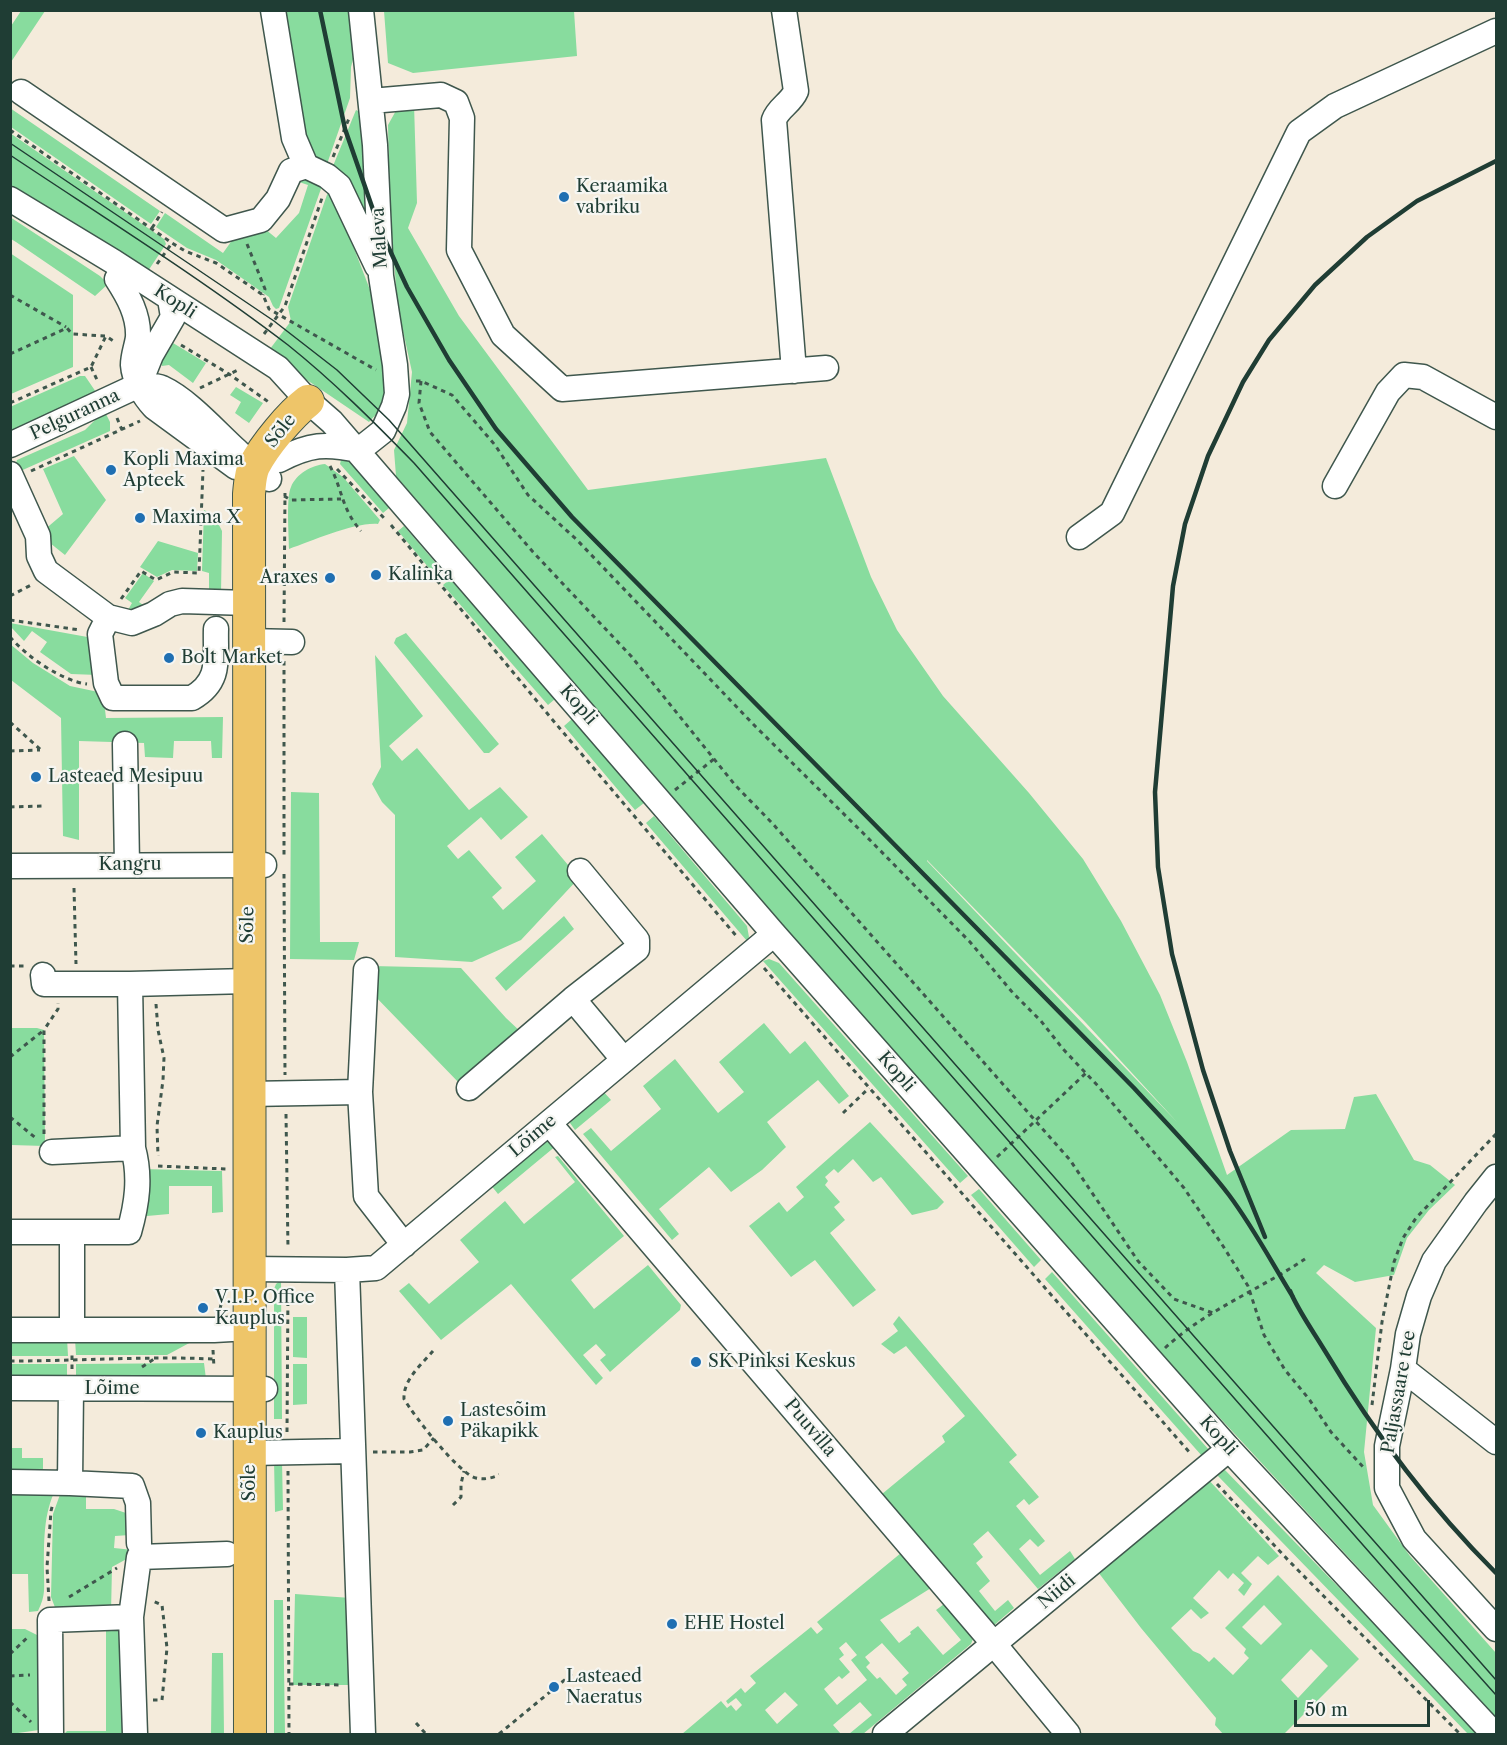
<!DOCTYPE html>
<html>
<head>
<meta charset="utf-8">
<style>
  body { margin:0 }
  #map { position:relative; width:1507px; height:1745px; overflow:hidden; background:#f4ebdb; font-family:"Libre Caslon Text",serif }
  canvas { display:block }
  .frame { position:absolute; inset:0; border:12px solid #1f3d34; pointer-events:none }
  .scale { position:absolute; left:1294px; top:1700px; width:136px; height:27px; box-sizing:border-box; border:3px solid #1f3d34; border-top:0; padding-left:8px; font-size:18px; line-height:21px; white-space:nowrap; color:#1f3d34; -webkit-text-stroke:4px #f6f6f2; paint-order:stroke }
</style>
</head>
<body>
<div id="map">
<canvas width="1507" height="1745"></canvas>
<div class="frame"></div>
<div class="scale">50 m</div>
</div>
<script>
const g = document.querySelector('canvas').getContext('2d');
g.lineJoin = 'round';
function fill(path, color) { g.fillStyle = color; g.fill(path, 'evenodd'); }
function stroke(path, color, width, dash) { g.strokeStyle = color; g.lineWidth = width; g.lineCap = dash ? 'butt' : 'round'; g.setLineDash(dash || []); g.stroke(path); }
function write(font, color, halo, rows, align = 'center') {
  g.font = font + ' "Libre Caslon Text",serif'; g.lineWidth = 4.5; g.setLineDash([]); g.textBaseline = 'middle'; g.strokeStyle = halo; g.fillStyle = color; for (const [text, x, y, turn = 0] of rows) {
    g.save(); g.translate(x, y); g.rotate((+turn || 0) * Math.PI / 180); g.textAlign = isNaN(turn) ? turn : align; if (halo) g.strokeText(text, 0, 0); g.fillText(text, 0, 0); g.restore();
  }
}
const green = new Path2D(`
  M21,11H45L11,62V26Z
  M279,11H350L355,52L351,67L350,98L327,164L307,153Z
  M384,11H574L577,56L413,73L388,63Z
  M414,104L417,203L408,228L459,316L588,490L826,458L871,577L897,630L943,696L1029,793L1083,859L1121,921L1160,995L1187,1062L1227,1175L1291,1130L1345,1129L1354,1097L1376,1094L1414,1160L1430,1165L1455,1185L1429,1210L1407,1238L1394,1275L1355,1282L1324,1265L1316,1273L1376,1328L1364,1452L1373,1505L1410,1556L1496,1653V1717L1160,1353L930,1095L396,476L394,450L407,423L412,372L398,308L390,217L388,125L398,107ZM927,860L1086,1023L1177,1122L927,861Z
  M10,108L160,211L151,224L11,127Z
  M356,110L358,111L366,155V218L333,166Z
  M10,133L164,239L166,244L148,271L133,266L11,185Z
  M302,175L323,183L279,308L276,309L273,306L269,297L216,260L187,248L156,227L165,213L223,253L233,239L265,229L276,238L299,213L308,185L296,181Z
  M330,186L372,295L386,379L382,408L369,422L267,353L291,321L288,307Z
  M10,217L100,276L108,284L95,296L16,242L11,239Z
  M10,253L73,295V367L11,394Z
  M173,343L206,363L193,383L169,365L162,366L161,362L169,345Z
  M80,376H85L98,395L11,433L10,407Z
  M236,387L263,403L249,423L235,413L241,402L230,395Z
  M106,414L110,422V431L16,473L14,469L17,460L85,430L98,417Z
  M74,456L106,500L65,555L50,543L43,531L63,514L43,469Z
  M342,456L348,459L389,508L383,513L340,464Z
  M325,464L343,477L380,520L378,524C355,522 312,541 289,549C289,536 286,497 291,487C296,474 312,465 325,464Z
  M204,510L214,515L222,531L221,594L209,590V573L202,571Z
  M404,526L440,568L434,574L398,531Z
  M158,541L198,553L197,571L172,570L157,577L140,567Z
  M143,573L154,581L139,602L147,608L141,612L128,610L132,603L125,598Z
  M450,579L555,699L548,705L443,585Z
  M10,623L93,638L98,675L71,674L40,652L47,642L32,631L24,641L11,627Z
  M406,633L499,744L489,753H484L394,643L396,638Z
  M10,644L33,663L70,686L103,693L106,718L223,717L222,758H212L211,741H174L173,758L145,757L144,743L79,741V840L63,836L61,718L11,680Z
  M375,655L423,716L389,746L402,761L417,748L469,810L500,787L528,817L501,840L481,817L447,846L458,859L469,850L502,888L492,897L503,910L536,881L515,857L542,834L579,878L521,940L472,962L395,957V815L382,802L372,784L381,767Z
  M572,719L644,803L635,810L564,726Z
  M291,792L319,793L320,942H359L354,960L290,959Z
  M654,816L747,926L749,937L747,941L646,823Z
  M564,916L574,929L506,991L495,978Z
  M769,959L779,963L968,1176L960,1183L763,961Z
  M372,966L461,968L506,1018L522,1033L461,1085L371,992Z
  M764,1023L790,1054L805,1041L849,1096L839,1104L818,1080L767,1122L786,1147L762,1170L731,1192L709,1167L659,1209L679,1234L672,1240L583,1134L591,1128L611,1151L661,1109L643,1086L675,1059L718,1113L744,1092L719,1062Z
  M11,1028H37L44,1030L45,1146L11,1145Z
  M602,1090L611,1100L575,1130L570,1123L571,1119Z
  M870,1122L944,1202L937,1209L912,1215L881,1177L873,1182L853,1159L838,1173L834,1169L825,1177L828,1181L825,1185L840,1202L834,1207L845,1220L830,1233L876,1290L853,1307L815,1260L791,1277L749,1226L779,1202L787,1212L804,1197L796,1187Z
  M547,1138L557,1145L498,1194L490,1184Z
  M558,1156L624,1236L571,1280L594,1309L648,1265L681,1305L680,1310L610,1372L600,1360L606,1355L596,1344L583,1355L603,1378L596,1385L511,1284L441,1340L399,1291L409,1283L429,1304L479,1262L460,1240L505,1201L524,1224L575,1182L555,1157Z
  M142,1169L222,1171L223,1212L212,1213V1186H169V1214L147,1216L143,1212Z
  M979,1189L1041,1260L1034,1267L971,1195Z
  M1052,1272L1209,1450L1202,1456L1045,1279Z
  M281,1280L282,1419H274V1289L276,1284Z
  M899,1316L1017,1455L1009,1462L1039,1497L1029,1505L1024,1499L1016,1506L1045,1541L1038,1547L1030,1539L1019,1549L1040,1575L1070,1551L1075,1559L1038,1589L988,1531L973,1544L983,1557L976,1563L990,1581L979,1591L995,1611L1008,1600L1014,1608L992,1627L882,1494L945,1442L942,1436L965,1416L906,1346L894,1354L881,1344L898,1331L893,1324Z
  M293,1317H307V1358L293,1357Z
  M67,1338L68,1356H11L10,1339Z
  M75,1339L193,1341L167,1355H76Z
  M204,1363L206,1379L76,1380V1364Z
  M10,1364H67V1380H11Z
  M293,1364H307V1404L293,1405Z
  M10,1448H22V1458H43V1478H11Z
  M274,1459L282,1461L283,1510L275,1512Z
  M1224,1469L1481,1734H1468L1217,1475Z
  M1206,1477L1279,1556L1268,1565L1258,1556L1241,1573L1252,1584L1244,1596L1238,1590L1244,1583L1233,1573L1228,1579L1219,1570L1193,1598L1209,1613L1201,1619L1191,1609L1171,1628L1193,1651L1200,1654L1209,1662L1214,1657L1233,1675L1249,1658L1244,1653L1246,1649L1225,1628L1278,1575L1359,1659L1284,1734H1223L1215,1725L1216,1718L1141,1628L1098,1572ZM1264,1605L1282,1624L1261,1645L1242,1627ZM1311,1649L1328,1666L1298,1698L1281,1680Z
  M10,1489H56C43,1513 44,1544 44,1571C44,1588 46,1595 38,1611L29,1612L28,1574H11Z
  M62,1489H86V1509H114L129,1514L130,1535L115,1536L114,1548L133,1550L132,1556L112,1567L111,1613L56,1610L51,1597L53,1514Z
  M901,1553L931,1588L880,1620L899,1643L911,1634L910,1632L918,1626L943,1655L961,1640L936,1610L944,1604L973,1639L971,1644L863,1734H849L872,1715L860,1702L833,1725L841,1734H682L721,1701L727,1708L731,1705L736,1711L742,1705L736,1698L728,1704L726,1701L741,1688L745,1693L756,1683L750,1676L811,1627L817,1634L823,1629L817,1622ZM846,1642L857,1655L851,1660L867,1680L837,1705L824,1689L839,1676L842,1679L850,1672L839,1659L844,1655L839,1648ZM882,1643L909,1673L902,1679L907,1685L896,1695L880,1677L877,1679L866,1667L870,1663L865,1657ZM785,1692L798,1705L777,1724L765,1710Z
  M295,1594L351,1598L352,1685H293Z
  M274,1600H283L285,1734H274Z
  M106,1626L119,1628L121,1720L131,1725V1734H64L67,1731H106Z
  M10,1629H25L43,1638L46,1729L11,1734Z
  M212,1653H223L224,1733L211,1734Z`);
const path = new Path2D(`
  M10,130L172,243L185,251L216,263L263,295L269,309L376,370
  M333,157L350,116
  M152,228L162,212
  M247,244L265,289L263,295
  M157,264L172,243
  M10,295L66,327
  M264,334L285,306L322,198
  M181,345L229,374L270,403
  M10,354L67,328L72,334L106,336L115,342
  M91,367L98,382
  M416,381H421L452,395L495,445L528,495L577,540L755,726L864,834L970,942L1013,993L1041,1021L1063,1049L1098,1086L1184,1188L1223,1246L1248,1286L1264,1335L1285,1370L1309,1399L1331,1432L1365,1469
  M421,381L419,403L430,432L533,552L631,656L735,785L773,824L1070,1160L1138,1261L1174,1299L1213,1313
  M200,388L240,369
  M10,403L91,367L106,336
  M117,418L122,430
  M330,466C343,491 341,508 361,531
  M337,469L386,520
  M31,471L140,421
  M284,496L291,500L341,499
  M391,525L551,718L738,938
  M10,596L31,585
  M121,599L141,571L156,580L173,572L199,573L203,470
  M10,620L80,630
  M284,622L285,493
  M10,637C27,657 62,681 87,684
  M284,661V856
  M10,722L41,750
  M10,751L40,750
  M675,790L714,759
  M10,807L44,806
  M284,874L285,1075
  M74,888L76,964
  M10,966H24
  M764,968L1191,1454
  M156,1004L158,1030L164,1058L163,1080L157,1126L158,1156
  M10,1057L44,1030
  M843,1113L869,1088
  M286,1114L288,1249
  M10,1117L37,1139
  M44,1134V1030L58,1009V1003
  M997,1157L1086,1073
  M158,1166L226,1169
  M220,1309L223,1295
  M1165,1348C1206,1310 1259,1290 1305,1259
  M213,1350L214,1368
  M433,1351C421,1365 403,1380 404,1399C414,1416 459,1474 476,1478C484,1480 492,1478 499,1475
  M10,1361C78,1361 146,1356 213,1359
  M142,1367L154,1359
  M72,1369V1352
  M1372,1405L1382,1322L1394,1262L1403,1238L1416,1218L1496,1134
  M287,1432L288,1288
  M373,1452H410L423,1450L434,1438
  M288,1471L289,1734
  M1217,1484L1288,1560L1460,1734
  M453,1505L461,1497V1484L464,1471
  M69,1597L117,1568
  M49,1601L47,1567L51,1511L53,1503
  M10,1654L29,1636
  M10,1676L30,1675
  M289,1684L341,1685
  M153,1700H162L167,1648L162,1605L153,1601
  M10,1702L31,1722
  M416,1723L426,1734
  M499,1734L573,1673`);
const minor = new Path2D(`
  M273,10L294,138L306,166L327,176L339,186L377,266
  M784,10L796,91C791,103 778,108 774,120L794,371
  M21,92L224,230L261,220L278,199L291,171L306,166
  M371,101L441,95L456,102L462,118L459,250L503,335L562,389L826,368
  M10,199L114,262L278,368L308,401L332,422L774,934L1229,1449L1494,1734
  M117,279C128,296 139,315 138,337C137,346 133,355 133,365C134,380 144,396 154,407L236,467
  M139,385L151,355L173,317L170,299
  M10,445L139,385C147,386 155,385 162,388C188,400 216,432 237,451C247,461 258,469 269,479
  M359,450L383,431L394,406L397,394L395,365L381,276L375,145L361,10
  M279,460C310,444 325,443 359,450
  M10,474L38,536L39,556L46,571L108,617L132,623L154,614L170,604L182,601L248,603
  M1335,486L1388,392L1404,375L1423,377L1496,417
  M1079,537L1112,513L1299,132L1335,106L1496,31
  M107,620L100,634L106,683L113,698H192C222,681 215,658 216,629
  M248,641L292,642
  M125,744L127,865
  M10,866L264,865
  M580,871L637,940V949L573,999L624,1060
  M43,975L44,984H130
  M469,1088L573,999
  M360,1092L366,970
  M249,1094L360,1092L366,1196L404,1245
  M549,1123L994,1644L1068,1734
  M52,1152L133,1148
  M1496,1177L1476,1202L1434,1261L1419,1296L1408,1334L1403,1369L1387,1446V1488L1414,1539L1496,1629
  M10,1232H129C137,1204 141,1177 133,1148L130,984L248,981
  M249,1269L347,1270L376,1268L774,934
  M347,1270L363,1734
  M72,1329V1234
  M10,1330H214L249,1328
  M1403,1369L1496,1442
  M10,1388L265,1389
  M71,1389L70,1483L132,1486L138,1503L139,1543
  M250,1453L353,1451
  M10,1482L70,1483
  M51,1734L50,1620L131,1617
  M135,1734L131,1617L139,1557L227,1554
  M885,1734L1229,1449`);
const major = new Path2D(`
  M250,1734L249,494C250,485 250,475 254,466C265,445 290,415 308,401`);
const tram = new Path2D(`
  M10,143L274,321L337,370L389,420L1496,1680
  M10,155C103,217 199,277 288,345C333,381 374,422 414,463L1420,1610L1496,1695`);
const rail = new Path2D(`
  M320,10L345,129L379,227L407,287L449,360L496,429L572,517L1134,1088C1166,1123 1200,1157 1229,1195C1253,1227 1272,1263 1293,1297
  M1265,1237L1230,1151L1203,1070L1172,954L1158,867L1155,792L1173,586L1185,524L1208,456L1243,382L1269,340L1315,285L1367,237L1417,201L1496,161
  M1290,1291C1299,1312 1313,1331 1325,1351C1373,1431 1430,1507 1496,1573`);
const markers = [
  [564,197,6,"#1f6fb2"],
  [111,470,6,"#1f6fb2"],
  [140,518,6,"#1f6fb2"],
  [376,575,6,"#1f6fb2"],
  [330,578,6,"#1f6fb2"],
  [169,658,6,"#1f6fb2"],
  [36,777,6,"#1f6fb2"],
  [203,1308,6,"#1f6fb2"],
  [696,1362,6,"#1f6fb2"],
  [448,1421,6,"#1f6fb2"],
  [201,1433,6,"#1f6fb2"],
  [672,1624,6,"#1f6fb2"],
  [554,1687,6,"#1f6fb2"]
];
const poiNames = [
  ["Keraamika",576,187],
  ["vabriku",576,208],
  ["Kopli Maxima",123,460],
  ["Apteek",123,481],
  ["Maxima X",152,518],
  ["Kalinka",388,575],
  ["Araxes",318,578,"right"],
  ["Bolt Market",181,658],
  ["Lasteaed Mesipuu",48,777],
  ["V.I.P. Office",215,1298],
  ["Kauplus",215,1319],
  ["SK Pinksi Keskus",708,1362],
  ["Lastesõim",460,1411],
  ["Päkapikk",460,1432],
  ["Kauplus",213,1433],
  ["EHE Hostel",684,1624],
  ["Lasteaed",566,1677],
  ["Naeratus",566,1698]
];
const streetNames = [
  ["Maleva",380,238,-93],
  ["Kopli",175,302,33],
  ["Pelguranna",75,415,-25],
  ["Sõle",281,431,-52],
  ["Kopli",578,705,49],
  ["Kangru",130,865],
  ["Sõle",248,925,-89],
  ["Kopli",896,1072,49],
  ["Lõime",533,1136,-40],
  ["Lõime",112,1389],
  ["Paljassaare tee",1399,1392,-80],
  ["Puuvilla",810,1428,50],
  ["Kopli",1218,1436,48],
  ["Sõle",250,1483,-90],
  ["Niidi",1057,1592,-40]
];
fill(green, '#88dc9e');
stroke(minor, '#3f574d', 27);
stroke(major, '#3f574d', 34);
stroke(path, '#3f574d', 3, [4.5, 4.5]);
stroke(minor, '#fff', 24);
stroke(major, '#eec569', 32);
stroke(tram, '#1f3d34', 1.5);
stroke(rail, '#1f3d34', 4.5);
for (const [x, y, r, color] of markers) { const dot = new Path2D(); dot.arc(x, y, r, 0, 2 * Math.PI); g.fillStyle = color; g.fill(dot); stroke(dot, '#f6f6f2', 2); }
write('18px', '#1f3d34', '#f6f6f2', poiNames, 'left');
write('18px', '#1f3d34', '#f6f6f2', streetNames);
</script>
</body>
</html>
